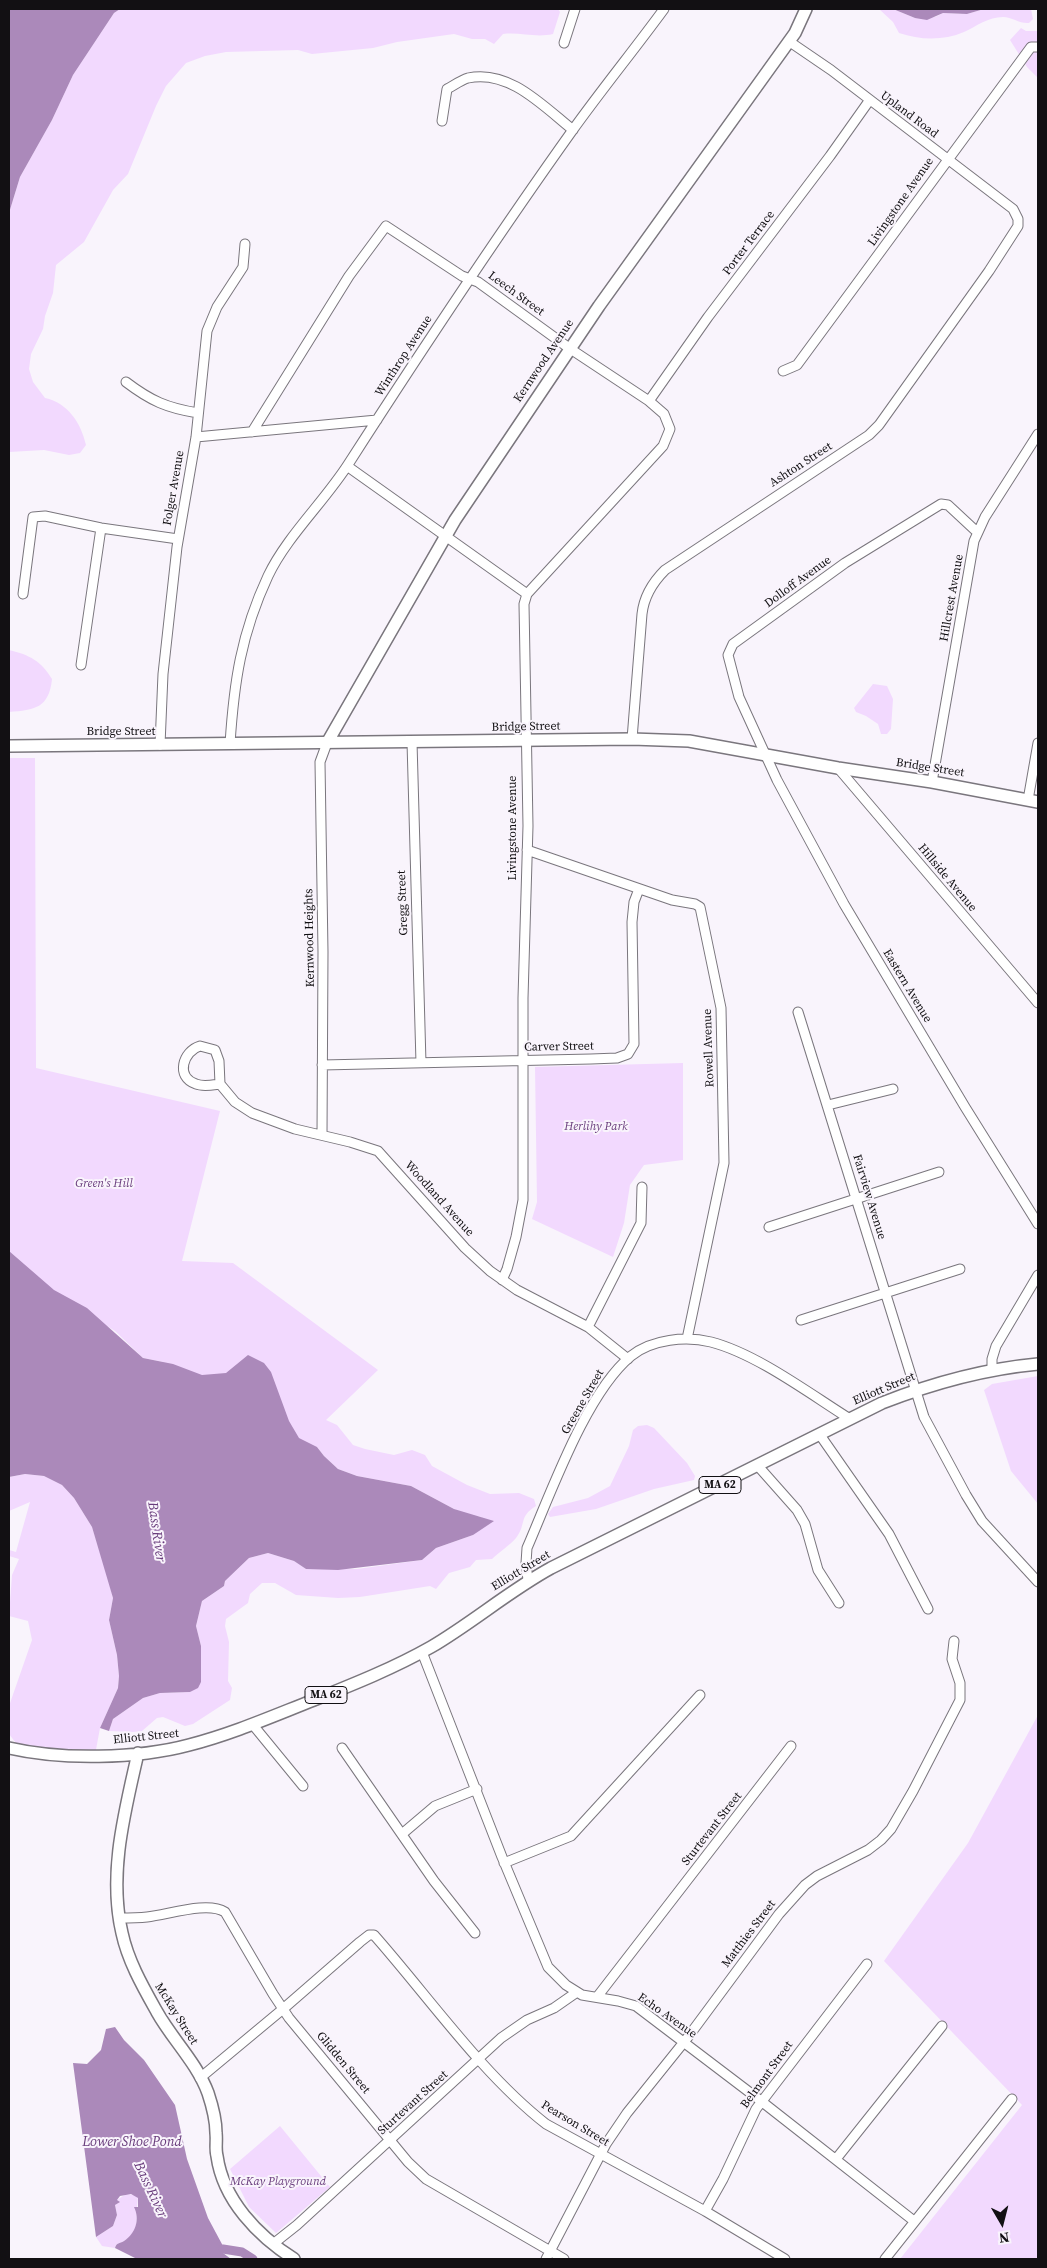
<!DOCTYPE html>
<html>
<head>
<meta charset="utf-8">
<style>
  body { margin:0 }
  #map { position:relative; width:1047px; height:2268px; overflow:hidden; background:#f9f4fc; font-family:"Source Serif 4",serif }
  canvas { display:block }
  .frame { position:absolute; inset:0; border:10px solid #121013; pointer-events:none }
  .north { position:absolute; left:977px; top:2198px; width:50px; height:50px; -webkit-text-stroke:4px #f9f4fc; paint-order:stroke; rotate:172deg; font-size:14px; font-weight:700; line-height:20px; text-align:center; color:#121013 }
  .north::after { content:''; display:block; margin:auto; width:18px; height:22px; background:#121013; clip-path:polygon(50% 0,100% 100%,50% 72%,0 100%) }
</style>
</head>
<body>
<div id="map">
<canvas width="1047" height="2268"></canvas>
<div class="frame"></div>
<div class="north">N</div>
</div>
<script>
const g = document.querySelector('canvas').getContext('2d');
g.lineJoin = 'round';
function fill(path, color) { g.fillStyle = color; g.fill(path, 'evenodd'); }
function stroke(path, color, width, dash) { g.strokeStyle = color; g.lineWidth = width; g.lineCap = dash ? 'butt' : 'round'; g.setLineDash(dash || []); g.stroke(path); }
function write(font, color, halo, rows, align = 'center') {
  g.font = font + ' "Source Serif 4",serif'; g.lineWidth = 4; g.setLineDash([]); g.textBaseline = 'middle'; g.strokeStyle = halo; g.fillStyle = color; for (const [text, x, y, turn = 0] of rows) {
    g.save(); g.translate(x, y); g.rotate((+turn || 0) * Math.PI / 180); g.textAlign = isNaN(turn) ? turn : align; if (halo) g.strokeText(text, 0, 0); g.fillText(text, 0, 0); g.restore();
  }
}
const green = new Path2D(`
  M120,9H558L560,12L553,34C536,38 520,32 503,34L494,44L485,39H472L454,34L397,42L373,48L312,54L298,50L226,52L205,56L186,63L166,86L156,106L128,174L113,190L84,242L56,265L53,293L45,316L43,329L31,354L29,369L33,382L45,398C68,403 81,423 86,445L80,453L69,455L44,450L9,452V213L20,177L52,120L73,75L114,13Z
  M879,9H893L915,18L935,17L943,13L967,14L984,9H1031L1033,19L1029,23C1020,24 1012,17 1003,17C988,17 977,26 964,32C943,41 920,40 899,33L893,22Z
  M1021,28L1026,31H1038V78L1027,67L1010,40Z
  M9,650C30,655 41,661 52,679C49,708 35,710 9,712Z
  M873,684L887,686L893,699L891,729L887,734H881L878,724L866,716L856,712L854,708Z
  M9,758H35L36,1068L220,1111L182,1261L233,1263L378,1370L326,1420L337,1425L353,1445L365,1449L394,1455L412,1450L425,1455L432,1466L467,1485L490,1494L519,1493L534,1499L536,1506C518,1517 527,1524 516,1538C509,1546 499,1552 492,1559L476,1560L470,1567L449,1573L436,1589L430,1586L360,1597L338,1598L296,1595L275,1583H262L250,1594L248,1603L226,1619L225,1626L229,1642L228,1681L232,1688L230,1700L193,1724L185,1726L163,1717L157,1718L142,1731L133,1732L109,1731L113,1719L143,1698L160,1693L190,1692L201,1682V1646L196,1626L202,1601L224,1586L225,1581L249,1558L268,1553L294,1561L306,1569H357L422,1560L436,1548L473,1535L482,1517L467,1515L454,1509L411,1486L357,1476L338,1469L324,1456L317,1447H297L163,1362L143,1358L115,1331L9,1264Z
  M683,1063V1160L644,1165L630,1185L624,1223L613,1257L532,1219L537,1202L535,1067Z
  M1038,1376V1504L1011,1471L984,1390L992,1384Z
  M647,1425L654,1428L687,1463L695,1476L694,1480L654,1489L596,1509L550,1517L548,1514L553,1507L588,1498L610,1486L629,1446L633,1430L638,1426Z
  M25,1474L44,1476L62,1485L74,1498L92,1527L109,1581L113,1598L109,1620L117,1655L119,1676L118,1688L100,1728L95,1755L22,1751L9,1734V1706L32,1640L28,1621L9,1616L12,1575L19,1559L9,1556V1550L16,1552L30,1502L9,1511V1477Z
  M1038,1715V2259H900L1022,2105L884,1961L968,1843Z
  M280,2126L330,2187L276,2233L249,2207L230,2169Z
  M126,2194L135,2195L138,2198L137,2207H135C139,2220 137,2233 124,2241C119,2244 117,2242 115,2248L102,2246L96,2237L113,2226L117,2215L115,2205L119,2202L117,2200Z`);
const water = new Path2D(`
  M9,9H120L114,13L73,75L52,120L20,177L9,213Z
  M893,9H984L967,14L943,13L927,20L915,18Z
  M9,1251L54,1290L87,1308L143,1358L173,1364L202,1375L226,1373L248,1355L264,1363L271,1372L289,1421L299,1438L317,1447L324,1456L338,1469L357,1476L411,1486L454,1509L494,1521L473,1535L436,1548L422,1560L338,1570L306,1569L294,1561L268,1553L249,1558L225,1581L224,1586L202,1601L196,1626L201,1646V1682L198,1688L190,1692L160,1693L143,1698L113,1719L109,1731L100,1728L118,1688L119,1676L117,1655L109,1620L113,1598L92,1527L74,1498L62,1485L44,1476L25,1474L9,1477Z
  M115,2027L124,2040L144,2060L175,2105L187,2159L208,2218L223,2246V2253L231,2259H137L115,2248C117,2242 119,2244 124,2241C136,2233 140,2219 134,2207H138V2198L131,2194L120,2196L117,2200L120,2202L115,2205L117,2215L113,2226L96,2237L73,2063L87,2064L101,2050L106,2029Z`);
const canal = new Path2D(`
  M223,2249L242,2252L253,2259`);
const minor = new Path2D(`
  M564,43L575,9
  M442,121L447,89C453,86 461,80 468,78C509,69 543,106 573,130
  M783,371L797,365L1031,47H1038
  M126,382C151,401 167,408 198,413
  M649,401L708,317L830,156L869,101
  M252,432L349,276L386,226L462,276L478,282L569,348L649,401L664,414L670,429L663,446L527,594L524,604L528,826L523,998V1200L516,1237L507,1269L502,1280
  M196,437L377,420
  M347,466L527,594
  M977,532L948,505L941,504L845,563L733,644L728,655L739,697L777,780L844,904L965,1107L1038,1224
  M23,594L33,517L45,516L101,528L178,539
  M81,665L101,528
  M632,739L642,614C644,596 652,583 665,570L869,435L879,425L989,271L1018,226V219L1013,209L831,70L790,42
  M412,742L421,1063
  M230,744C234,682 241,634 268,576C287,536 325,501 349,463C421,351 495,239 572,131C602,89 634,50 664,9
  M160,745L163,674L177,547L196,437L207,331L217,307L243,267L245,244
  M838,768L1038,1003
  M932,782L974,541L985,517L1038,434
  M1028,800L1038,743
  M527,850L672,900L695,904L700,907L721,1008L724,1163L687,1339
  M798,1012L924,1417L966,1495L982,1521L1038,1582
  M200,1046L215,1050L219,1061L220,1084C212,1085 203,1087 196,1084C175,1077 183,1051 200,1046Z
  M322,1065L591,1059L617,1058L628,1054L634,1044L632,922L634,902L639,889
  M220,1084L235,1102L252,1113L295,1129L350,1142L378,1151L465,1248L490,1271L517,1290L588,1327L628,1359
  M828,1105L893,1089
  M322,1135L323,952L320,762L327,743
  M769,1227L939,1172
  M801,1320L960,1269
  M588,1327L641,1223L642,1187
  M992,1369V1359L996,1346L1038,1275
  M820,1435L889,1534L928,1609
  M758,1466L797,1510L805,1524L818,1570L839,1603
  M528,1580L526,1563L527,1548C551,1493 586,1393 631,1356C652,1339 686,1336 711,1342C757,1354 810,1394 850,1419
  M422,1652L502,1857L548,1967L566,1985L582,1995L618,2001L636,2006L761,2101L914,2221
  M253,1725L303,1786
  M342,1748L434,1881L475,1933
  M402,1834L435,1806L477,1789
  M504,1863L571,1836L700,1695
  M119,1918C128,1918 138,1918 147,1917C168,1915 207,1901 225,1912L273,1994L289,2018L408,2162L426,2179L564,2259
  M597,1997L791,1746
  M200,2078L283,2009L360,1942L369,1935H374C428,1996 482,2074 546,2124L705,2211L785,2259
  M836,2159L942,2026
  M705,2211L723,2179L756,2109L867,1964
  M273,2244L297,2225L501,2038L527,2020L554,2008L577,1992
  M546,2259L606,2144L627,2113L688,2037L779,1914L805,1885L817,1876L868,1850L881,1840L891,1829L913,1791L960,1700V1683L952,1659L954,1641
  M885,2259L1012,2099`);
const major = new Path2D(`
  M327,743L455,520L599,306L795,33L806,9
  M9,746L632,739L689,741L838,768L932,782L1038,802
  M9,1748C61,1760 137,1759 189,1745C232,1734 273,1716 314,1700C354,1684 394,1668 431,1647C472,1623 509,1591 551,1568L882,1403C933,1383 984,1369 1038,1364
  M138,1753C125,1811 108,1873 122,1933C128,1961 143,1987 157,2012C172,2039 197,2063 208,2093C212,2105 216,2120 216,2133C217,2141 215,2149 217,2156C223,2200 258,2236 294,2259`);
const shields = [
  [720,1485,42],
  [326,1695,42]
];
const shieldNames = [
  ["MA 62",720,1485],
  ["MA 62",326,1695]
];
const streetNames = [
  ["Upland Road",909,115,37],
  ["Livingstone Avenue",901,202,-55],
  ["Porter Terrace",749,243,-53],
  ["Leech Street",516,294,36],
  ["Winthrop Avenue",404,356,-57],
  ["Kernwood Avenue",544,361,-56],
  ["Ashton Street",801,465,-33],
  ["Folger Avenue",174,488,-80],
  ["Dolloff Avenue",798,582,-36],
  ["Hillcrest Avenue",952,598,-80],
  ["Bridge Street",526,727,-1],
  ["Bridge Street",121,732],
  ["Bridge Street",930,768,9],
  ["Livingstone Avenue",513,828,-90],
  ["Hillside Avenue",947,878,50],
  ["Gregg Street",403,903,-92],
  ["Kernwood Heights",310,938,-91],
  ["Eastern Avenue",907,986,59],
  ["Carver Street",559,1047,-1],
  ["Rowell Avenue",709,1048,-92],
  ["Fairview Avenue",869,1197,73],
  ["Woodland Avenue",439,1199,48],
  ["Elliott Street",884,1389,-23],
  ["Greene Street",583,1402,-60],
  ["Elliott Street",521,1571,-31],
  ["Elliott Street",146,1737,-6],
  ["Sturtevant Street",712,1829,-52],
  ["Matthies Street",749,1934,-53],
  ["McKay Street",176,2014,58],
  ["Echo Avenue",667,2016,35],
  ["Glidden Street",343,2063,50],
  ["Belmont Street",767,2075,-54],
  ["Sturtevant Street",413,2103,-42],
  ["Pearson Street",575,2124,31]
];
const parkNames = [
  ["Herlihy Park",596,1127],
  ["Green's Hill",104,1184],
  ["McKay Playground",278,2182]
];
const waterNames = [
  ["Bass River",156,1532,82],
  ["Lower Shoe Pond",132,2142],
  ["Bass River",150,2190,65]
];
fill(green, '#f2d9fe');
fill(water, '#ab89ba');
stroke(canal, '#ab89ba', 9);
stroke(minor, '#7a767d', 11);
stroke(major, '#7a767d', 14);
stroke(minor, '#fff', 9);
stroke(major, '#fff', 11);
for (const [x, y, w] of shields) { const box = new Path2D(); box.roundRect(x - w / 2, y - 8.5, w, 17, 4); g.fillStyle = '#f9f4fc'; g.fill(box); stroke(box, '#121013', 1); }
write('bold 11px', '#121013', null, shieldNames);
write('12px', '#121013', '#f9f4fc', streetNames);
write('italic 12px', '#6b3f7e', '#f9f4fc', parkNames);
write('italic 14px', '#693d7c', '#f9f4fc', waterNames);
</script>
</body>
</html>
